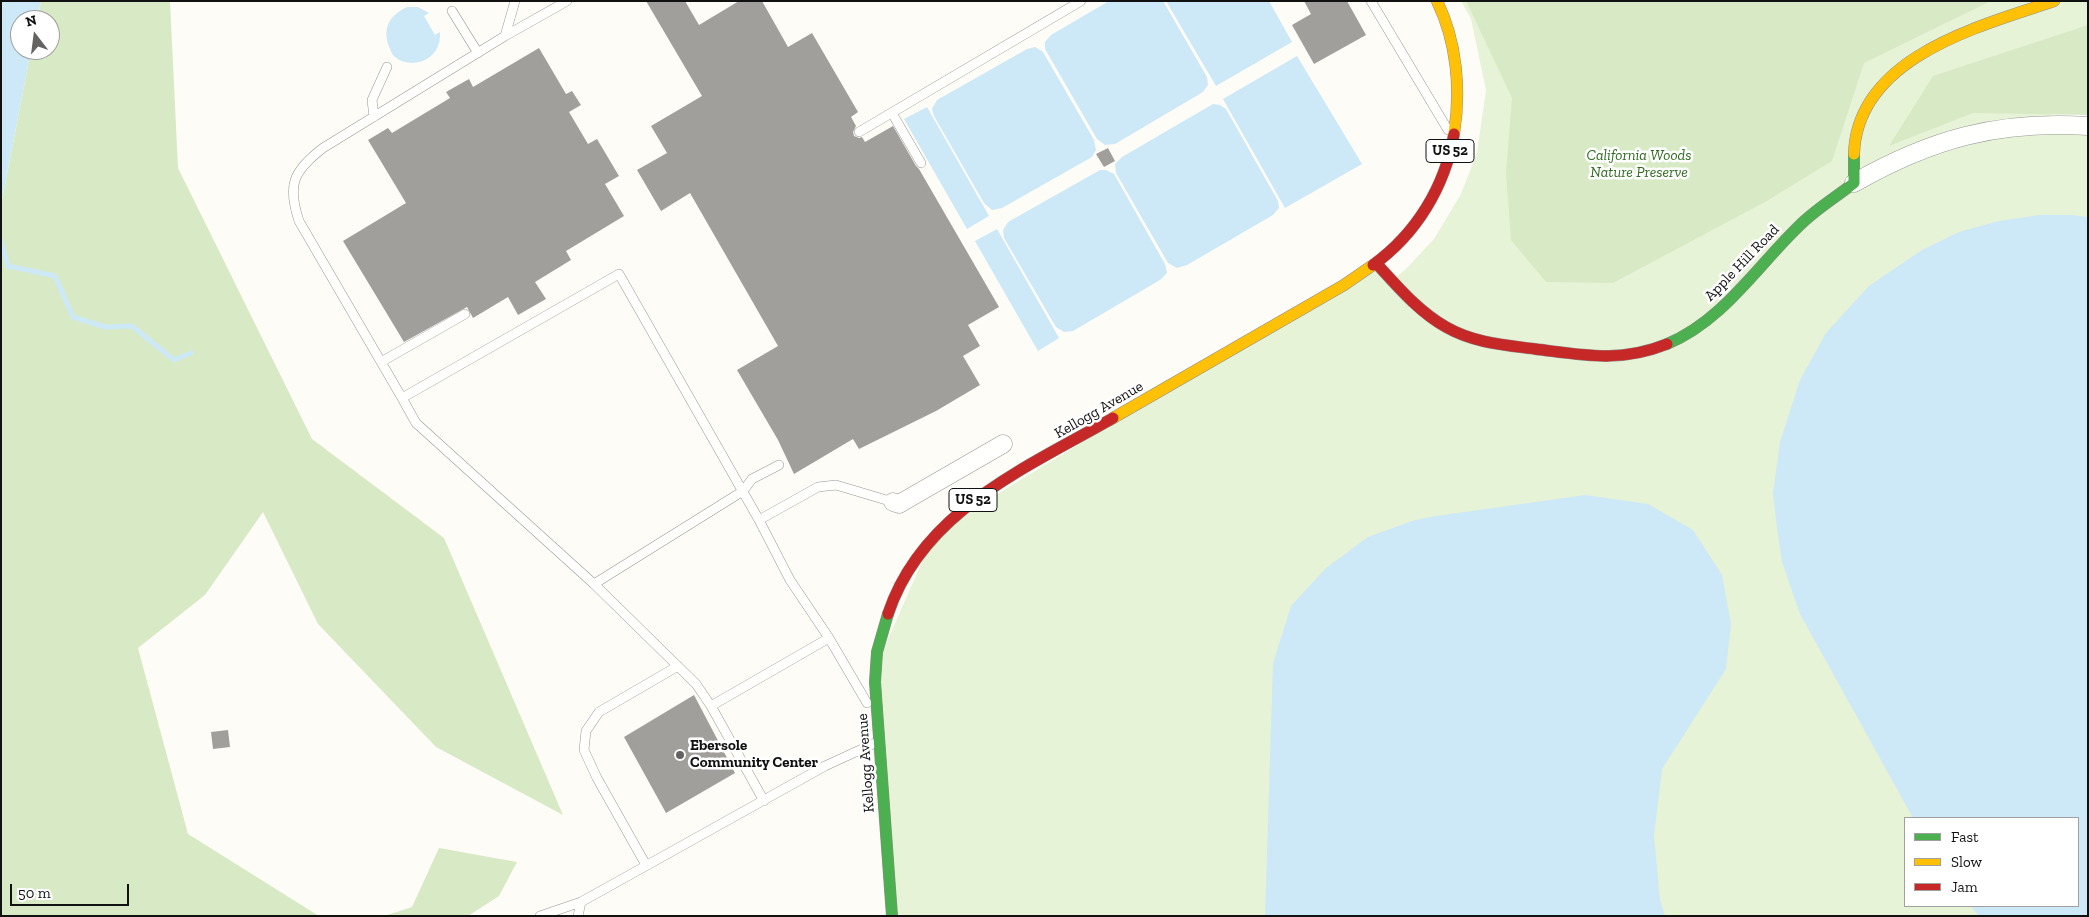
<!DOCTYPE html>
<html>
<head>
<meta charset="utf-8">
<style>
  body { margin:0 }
  #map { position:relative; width:2089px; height:917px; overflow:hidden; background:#fdfcf7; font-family:"Zilla Slab",serif }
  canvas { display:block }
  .frame { position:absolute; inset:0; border:2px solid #111; pointer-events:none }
  .legend { position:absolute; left:1904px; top:817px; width:175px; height:90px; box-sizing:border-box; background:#fff; border:1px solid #a0a0a0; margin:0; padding:6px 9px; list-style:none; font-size:15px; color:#111 }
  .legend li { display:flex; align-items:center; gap:10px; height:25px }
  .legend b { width:25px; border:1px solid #a0a0a0 }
  .north { position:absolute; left:10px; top:10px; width:50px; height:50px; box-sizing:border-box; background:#fff; border:1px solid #a0a0a0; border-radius:50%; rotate:345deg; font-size:14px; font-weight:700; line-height:20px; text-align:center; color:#111 }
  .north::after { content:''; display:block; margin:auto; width:18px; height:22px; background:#646362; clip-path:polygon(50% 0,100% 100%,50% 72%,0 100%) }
  .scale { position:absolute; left:10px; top:884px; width:119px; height:22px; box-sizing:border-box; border:2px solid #111; border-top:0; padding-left:6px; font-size:15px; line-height:18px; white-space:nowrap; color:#111; -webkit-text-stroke:4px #fff; paint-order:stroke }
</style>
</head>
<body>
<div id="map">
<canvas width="2089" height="917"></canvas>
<div class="frame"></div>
<ul class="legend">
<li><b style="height:6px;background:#4caf50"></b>Fast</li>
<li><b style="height:6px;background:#ffc107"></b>Slow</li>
<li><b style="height:6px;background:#c62828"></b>Jam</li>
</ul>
<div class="north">N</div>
<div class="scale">50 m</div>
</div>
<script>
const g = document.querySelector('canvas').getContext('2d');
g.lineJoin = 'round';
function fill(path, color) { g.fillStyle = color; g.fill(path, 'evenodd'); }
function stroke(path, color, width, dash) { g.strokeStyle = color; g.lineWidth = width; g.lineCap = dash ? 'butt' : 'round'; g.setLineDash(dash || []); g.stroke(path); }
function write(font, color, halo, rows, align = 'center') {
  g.font = font + ' "Zilla Slab",serif'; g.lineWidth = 5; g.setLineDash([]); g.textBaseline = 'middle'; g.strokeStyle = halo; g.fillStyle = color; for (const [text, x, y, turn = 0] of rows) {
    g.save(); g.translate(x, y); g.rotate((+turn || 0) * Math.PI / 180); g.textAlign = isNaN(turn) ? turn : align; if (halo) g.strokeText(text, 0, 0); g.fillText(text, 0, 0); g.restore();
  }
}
const green = new Path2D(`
  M1461,1H2088V94L2034,125L2088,123V916H892L875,669L935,532L1376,263L1392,280L1406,269L1434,239L1461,194L1477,153L1486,90L1471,19ZM1905,818H2078V906H1905Z`);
const forest = new Path2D(`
  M41,1H170L178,168L312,439L444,538L563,815L436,747L318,624L263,512L205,595L138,648L188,834L319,916H1V205L31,50H50V20H37Z
  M1466,1H1991L1864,63L1832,161L1765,202L1613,283L1546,282L1511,240L1506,173L1512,98Z
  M2088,25V115L1973,113L1889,146L1933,76Z
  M439,848L517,862L499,896L468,916H384L412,907Z`);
const water = new Path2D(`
  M1,1H41L37,20H20V50H31L1,205Z
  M1109,1H1163L1207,77L1208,85L1203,92L1115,144L1105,145L1097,139L1045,49V42L1051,35Z
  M1166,1H1269L1292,42L1216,86Z
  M407,7H418L429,13L424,16L435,35L440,32C440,35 440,40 439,43C434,62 410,69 395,57C391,54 390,48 388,44C383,25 391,15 407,7Z
  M1035,47L1043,52L1094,140L1096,150L1092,157L1002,208L992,210L984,203L934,116L932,109L937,100L1027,49Z
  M1297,56L1362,164L1285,208L1223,99Z
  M1213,104L1220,105L1226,109L1278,201L1279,208L1273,215L1187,265L1177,268L1168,263L1116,173L1115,164L1122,157Z
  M927,107L989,216L967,229L904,119Z
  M1100,170H1106L1114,174L1165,264L1167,273L1160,280L1073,331L1064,332L1056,327L1004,238L1003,230L1008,222Z
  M2040,215H2072L2088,217V916H1979L1971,906H2078V818H1913L1800,614L1782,562L1777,528L1773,493L1780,442L1800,380L1826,333L1869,286L1922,250L1959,232L1999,221Z
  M997,229L1059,338L1038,351L975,241Z
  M1585,495L1648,504L1693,530L1722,575L1731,624L1726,669L1662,769L1654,836L1660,900L1665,916H1265L1273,663L1291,606L1326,568L1368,537L1415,520L1436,516Z`);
const stream = new Path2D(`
  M1,241L8,266L55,276L73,317L105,327L132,326L174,360L191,353`);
const building = new Path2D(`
  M646,1H685L699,25L739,1H762L788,47L812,33L858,112L851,117L856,126L853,132L854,136L859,138L862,137L865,142L893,126L916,166L919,169L999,307L968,325L980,346L963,356L980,385L936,411L859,449L853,439L794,474L778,440L737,370L778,346L690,193L661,211L637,170L667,153L651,126L702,96Z
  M1304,1H1347L1366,35L1314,64L1292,25L1311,14Z
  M539,48L566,94L572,91L581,105L569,112L588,144L597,139L619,176L605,184L624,216L566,251L571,260L535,282L546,299L518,315L508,297L473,318L467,307L404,342L343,241L406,203L368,140L388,128L392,133L450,98L446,92L469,79L473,87Z
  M1108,148L1115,161L1104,167L1096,154Z
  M694,695L735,773L666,813L624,737Z
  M228,730L230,747L213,749L211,732Z`);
const lane = new Path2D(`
  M1371,1L1448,130
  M452,11L478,53
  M505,36L567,1
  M892,113L921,163
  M374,117L372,100L387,67
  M859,132L1081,1
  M381,362L465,314
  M402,398L299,221C287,185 293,171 323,148L505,36L515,1
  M759,520L818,487L836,485L893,502
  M594,584L416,423L402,398L619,274L759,520L790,580L829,638
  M711,706L696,684L594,584L743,491L752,479L779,465
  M764,801L711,706L829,638L867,703
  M646,865L597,778L584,750L586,731L599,712L678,666
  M540,916L581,902L825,766L875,743
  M578,916L581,902`);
const street = new Path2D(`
  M1854,183C1931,139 1999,120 2088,126
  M893,502L899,504L1003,444`);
const fast = new Path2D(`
  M1667,344C1723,321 1758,265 1800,225C1816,209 1836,197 1854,183V154
  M888,614L877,652L875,682L892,916`);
const slow = new Path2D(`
  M1437,1C1457,42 1461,90 1454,134
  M1854,154C1857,57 1980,26 2054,1
  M1113,418L1344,285L1373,265`);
const jam = new Path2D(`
  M1376,263C1397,286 1419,312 1446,327C1474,343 1504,345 1535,349C1584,355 1620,363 1667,344
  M1373,265C1416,234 1445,187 1454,134
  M888,614C922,511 1026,468 1113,418`);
const markers = [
  [680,755,5,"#646362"]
];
const shields = [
  [1450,151,48],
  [973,500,48]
];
const shieldNames = [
  ["US 52",1450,151],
  ["US 52",973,500]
];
const parkNames = [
  ["California Woods",1639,156],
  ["Nature Preserve",1639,173]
];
const streetNames = [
  ["Apple Hill Road",1742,263,-46],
  ["Kellogg Avenue",1099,410,-30],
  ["Kellogg Avenue",866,763,-94]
];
const poiNames = [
  ["Ebersole",690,746],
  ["Community Center",690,763]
];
fill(green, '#e7f3d7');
fill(forest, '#d8eac5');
fill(water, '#cde8f7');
stroke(stream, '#cde8f7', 5);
fill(building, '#a19f9c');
stroke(lane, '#979795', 10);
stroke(street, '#979795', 19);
stroke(fast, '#8e8d8b', 12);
stroke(slow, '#8e8d8b', 12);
stroke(jam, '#8e8d8b', 12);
stroke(lane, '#fffffe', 9);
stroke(street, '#fffffe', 18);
stroke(fast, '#4caf50', 11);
stroke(slow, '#ffc107', 11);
stroke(jam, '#c62828', 11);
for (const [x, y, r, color] of markers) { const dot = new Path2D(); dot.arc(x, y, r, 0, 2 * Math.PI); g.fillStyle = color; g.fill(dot); stroke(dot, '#fff', 2); }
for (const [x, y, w] of shields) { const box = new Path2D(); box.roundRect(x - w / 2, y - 11.5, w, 23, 4); g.fillStyle = '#fff'; g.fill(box); stroke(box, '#111', 1); }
write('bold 14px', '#111', null, shieldNames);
write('italic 15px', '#2f6b1f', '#fff', parkNames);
write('15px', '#111', '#fff', streetNames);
write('bold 15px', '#111', '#fff', poiNames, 'left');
</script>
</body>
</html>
